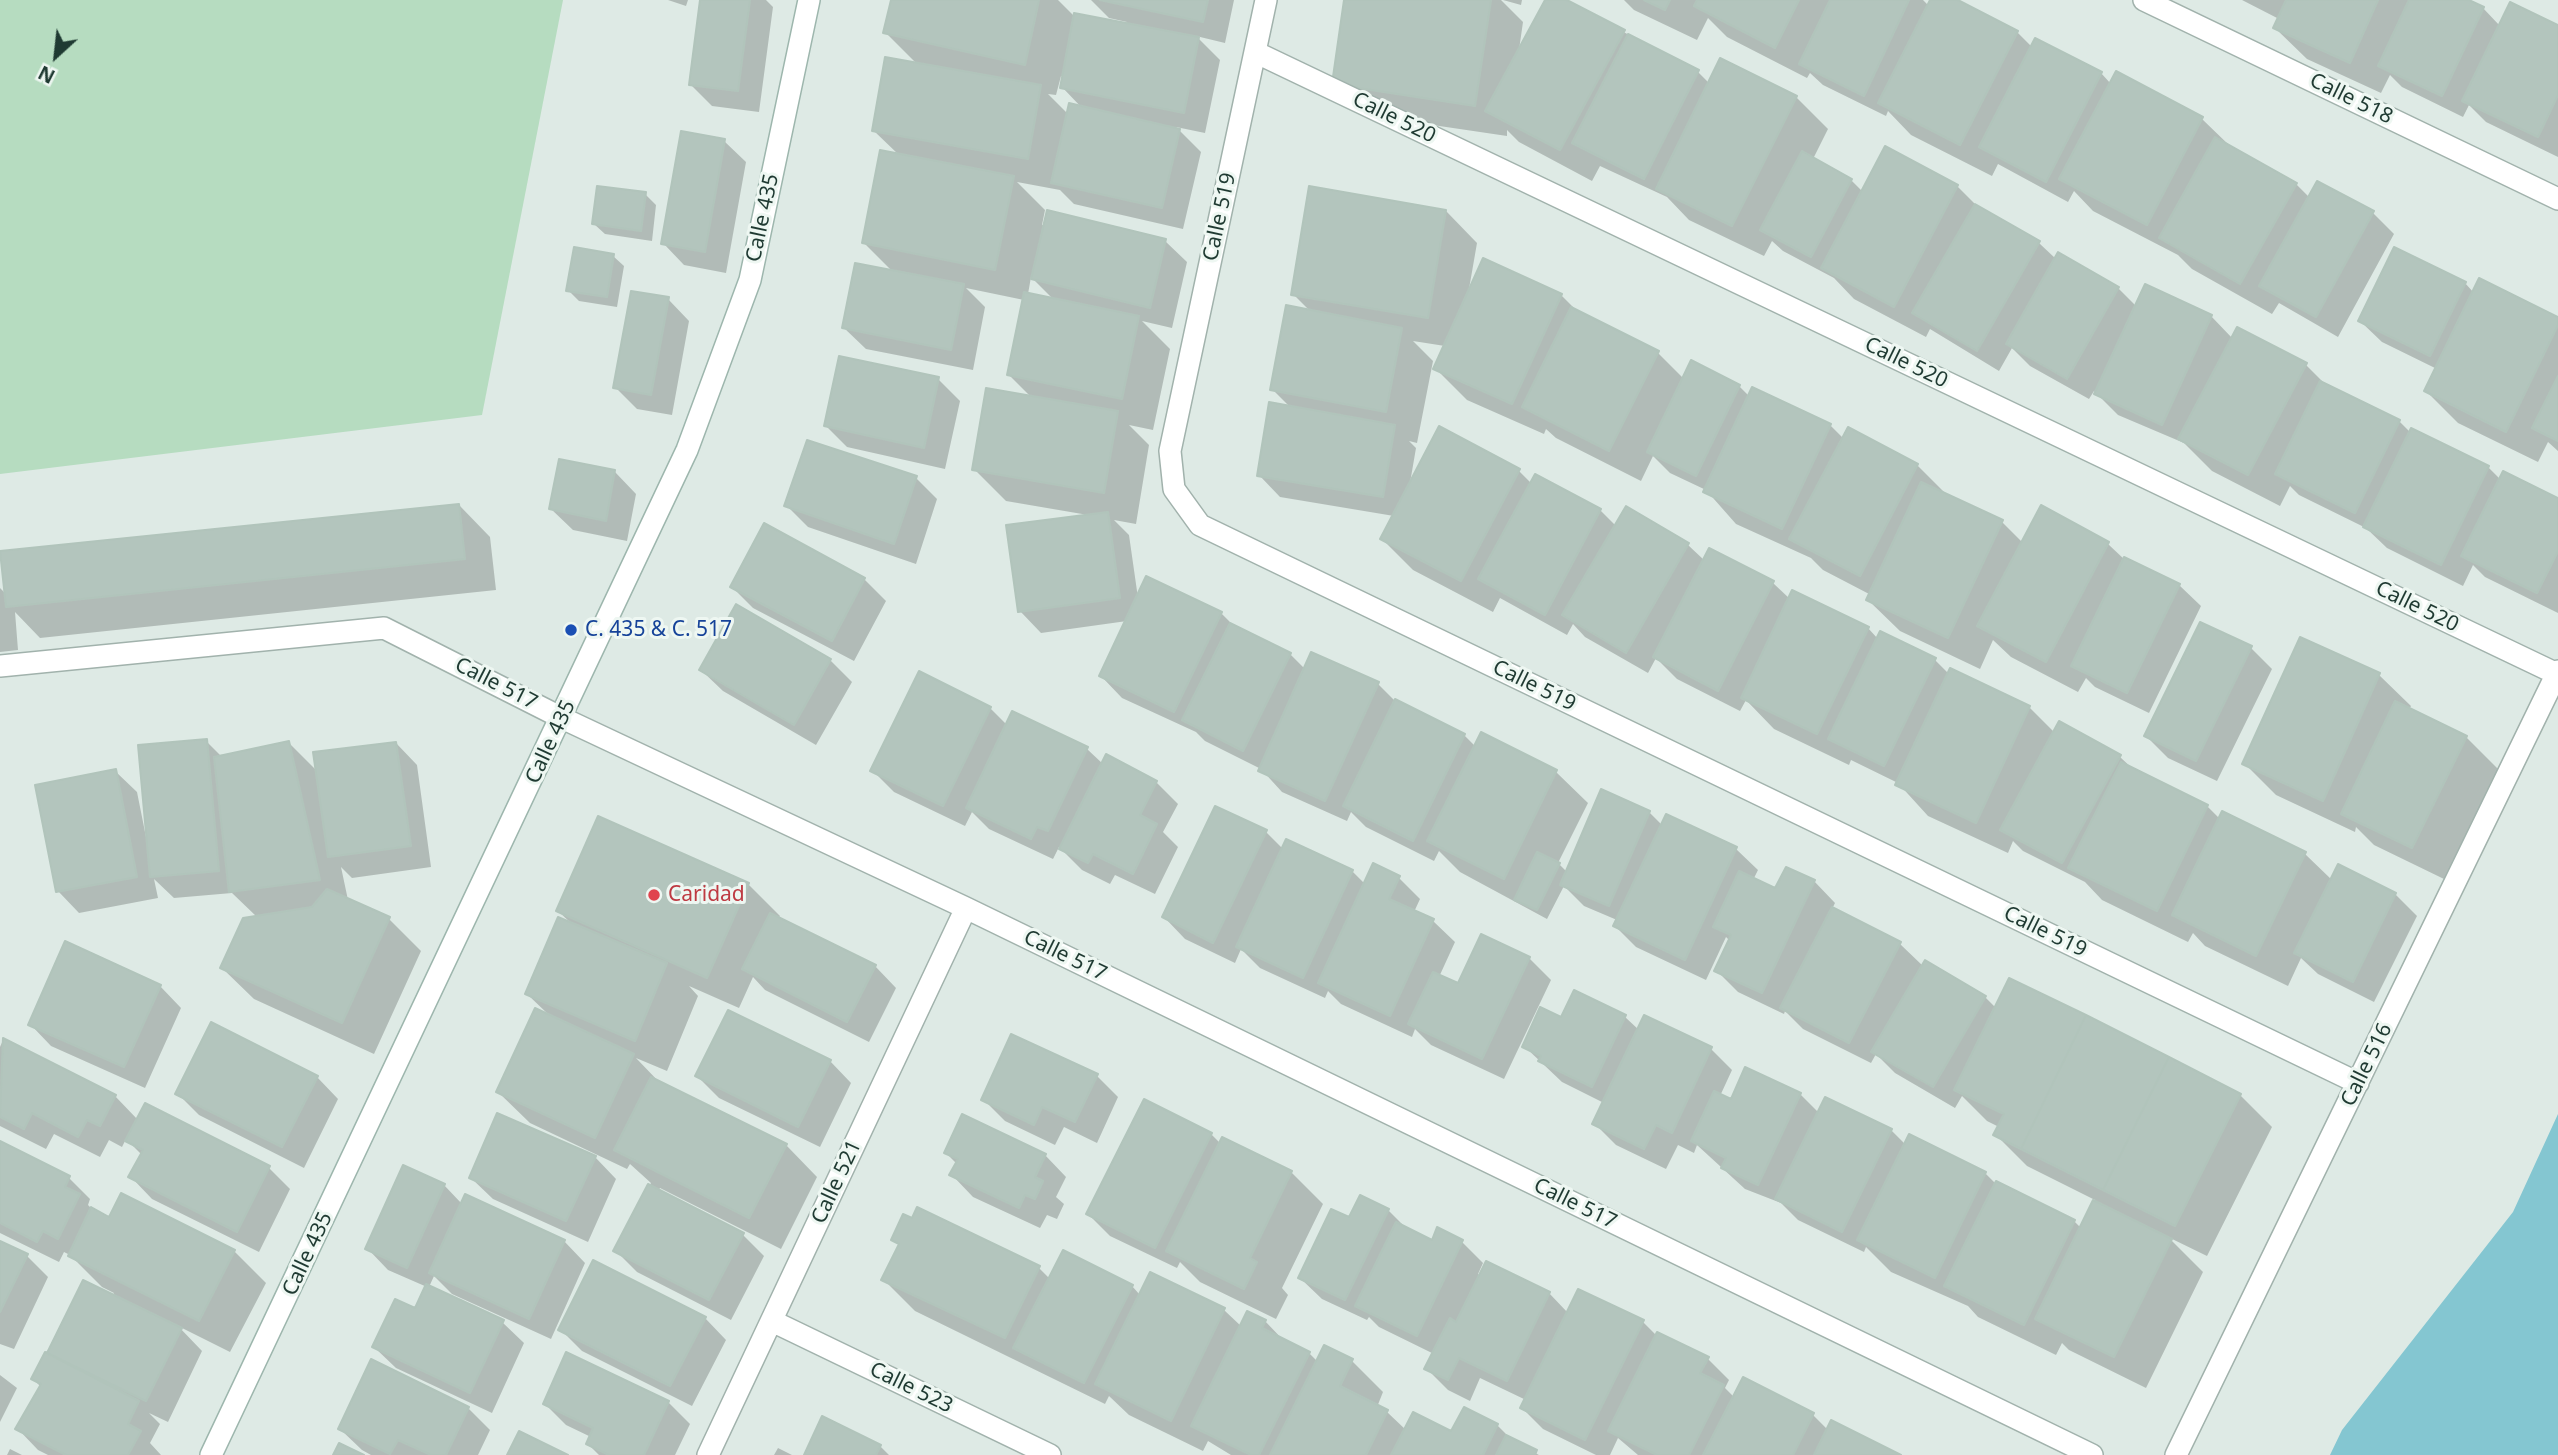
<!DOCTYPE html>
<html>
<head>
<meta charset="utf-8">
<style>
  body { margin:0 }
  #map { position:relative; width:2558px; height:1455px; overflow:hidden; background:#deeae5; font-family:"Noto Sans",sans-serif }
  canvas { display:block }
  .north { position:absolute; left:21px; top:21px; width:70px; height:70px; -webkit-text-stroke:5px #eef7f2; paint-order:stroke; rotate:207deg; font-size:19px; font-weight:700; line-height:28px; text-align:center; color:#1f3a32 }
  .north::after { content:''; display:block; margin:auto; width:24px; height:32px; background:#1f3a32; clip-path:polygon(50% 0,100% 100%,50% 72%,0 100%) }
</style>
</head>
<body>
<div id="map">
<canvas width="2558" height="1455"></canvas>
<div class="north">N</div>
</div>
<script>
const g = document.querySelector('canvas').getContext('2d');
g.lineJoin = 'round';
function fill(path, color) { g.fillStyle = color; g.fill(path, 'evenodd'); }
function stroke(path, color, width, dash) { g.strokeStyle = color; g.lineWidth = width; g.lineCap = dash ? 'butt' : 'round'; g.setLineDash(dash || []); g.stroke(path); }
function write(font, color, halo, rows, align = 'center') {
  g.font = font + ' "Noto Sans",sans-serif'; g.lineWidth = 6; g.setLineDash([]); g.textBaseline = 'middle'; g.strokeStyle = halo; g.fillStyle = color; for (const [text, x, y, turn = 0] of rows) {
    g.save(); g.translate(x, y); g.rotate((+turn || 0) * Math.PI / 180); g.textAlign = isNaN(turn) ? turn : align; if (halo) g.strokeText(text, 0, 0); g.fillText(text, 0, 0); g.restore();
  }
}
const green = new Path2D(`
  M0,0H563L482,415L0,474Z`);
const water = new Path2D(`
  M2558,1114V1455H2330L2342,1430L2513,1212Z`);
const shadow = new Path2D(`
  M668,0H688L686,6Z
  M702,0H766L773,7L759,112L712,106L690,84Z
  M893,0H1058L1075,17L1126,25L1127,22L1109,18L1091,0H1234L1225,43L1196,36L1220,60L1205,133L1176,127L1201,152L1183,229L1074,204L1060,190L1017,182L1045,210L1042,225L1165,241L1187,262L1172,328L1142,321L1170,349L1153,430L1129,425L1149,445L1136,524L1114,520L1129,535L1138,598L1221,613L1235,627L1290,654L1305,669L1377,683L1395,701L1464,735L1475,746L1556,772L1588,803L1558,863L1568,873L1649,812L1662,825L1736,849L1758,870L1753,880L1776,891L1814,881L1835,903L1832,909L1900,944L1923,966L1985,997L1996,1008L2240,1095L2272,1127L2207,1256L2168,1237L2203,1272L2146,1388L2069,1350L2062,1343L2056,1355L1978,1317L1968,1306L1891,1272L1866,1247L1864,1252L1798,1220L1781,1203L1745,1189L1697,1145L1694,1153L1678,1145L1666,1169L1616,1145L1594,1123L1604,1103L1562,1082L1524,1046L1562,1019L1575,993L1625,1017L1639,1030L1711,1049L1732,1070L1720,1096L1732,1101L1800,1094L1819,1113L1891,1130L1906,1145L1985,1173L1996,1184L2074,1221L2081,1228L2095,1200L2027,1166L1996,1135L1999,1127L1987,1121L1962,1096L1955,1108L1895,1073L1876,1054L1871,1063L1803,1029L1785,1011L1784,1014L1738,992L1716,970L1730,941L1726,937L1706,980L1636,947L1615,926L1617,920L1584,906L1564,886L1547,919L1460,872L1439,851L1434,861L1366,827L1351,812L1347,821L1282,792L1261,769L1205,741L1196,732L1122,698L1101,676L1127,621L1041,633L1020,611L1088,515L1006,501L974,469L1031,397L1009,375L1024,300L966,288L985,307L973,370L866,349L844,328L893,272L863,242L899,155L874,131L918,65L885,32ZM1061,76L1064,77L1062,87L1082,108L1068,114L1048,94L1056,95ZM1031,277L1054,300L1028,294Z
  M1346,0H1501L1523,22L1519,50L1547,0H1564L1698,72L1709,83L1796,97L1828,129L1813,159L1851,180L1863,192L1957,186L1979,208L2039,243L2056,259L2059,254L2118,288L2137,307L2211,316L2233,339L2306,365L2327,386L2399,421L2411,433L2412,430L2488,467L2500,479L2558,500V613L2485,577L2473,565L2463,586L2387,548L2366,528L2299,495L2290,486L2280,506L2212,471L2184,443L2118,415L2094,391L2089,399L2030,366L2012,348L1999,371L1930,329L1926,337L1854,299L1834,278L1783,251L1772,241L1764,256L1689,220L1667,197L1600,166L1592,181L1519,142L1507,130V136L1365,115L1334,83Z
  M1503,0H1522L1521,5Z
  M1624,0H1923L1929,6L1932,0H1954L2017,32L2032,47L2101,73L2111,84L2117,73L2202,119L2231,147L2296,184L2310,198L2373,213L2394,234L2338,337L2279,303L2272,314L2192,269L2178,255L2093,211L2074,191L2068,202L1998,164L1992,176L1911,135L1888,111L1886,116L1823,85L1810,73L1807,78L1727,37L1708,18L1697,40L1634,10Z
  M2242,0H2465L2483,8L2500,26L2558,27V157L2486,122L2469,105L2463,117L2402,87L2390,75L2381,93L2307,59L2275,28L2279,19Z
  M724,141L746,162L726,273L684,265L663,243Z
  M645,194L656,205L652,241L605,234L594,224Z
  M1446,211L1477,243L1469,289L1561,295L1579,313L1658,353L1684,379L1739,386L1750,397L1830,425L1844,439L1917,465L1949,497L2002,522L2023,543L2041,508L2108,544L2125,560L2179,585L2201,606L2149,713L2095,687L2086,678L2078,692L2011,657L1993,640L1980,669L1900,631L1868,600L1871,595L1823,570L1811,558L1736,524L1706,490L1670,473L1653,456L1641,481L1556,438L1546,429L1544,434L1467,400L1435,368L1445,346L1413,341L1433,361L1417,443L1409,441L1416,448L1410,483L1518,470L1531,483L1600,510L1616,526L1626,509L1688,545L1704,560L1709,550L1773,583L1790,599L1868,628L1878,639L1935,660L1949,674L2029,707L2055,733L2120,757L2134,770L2207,806L2220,819L2305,854L2332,880L2395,894L2417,916L2374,1002L2318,974L2301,958L2288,986L2205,946L2193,933L2188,942L2102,900L2085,882L2023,851L2013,841L2008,853L1928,816L1898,783L1851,760L1849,765L1774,729L1746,700L1740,711L1677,679L1656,658L1648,673L1585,637L1573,624L1567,635L1500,598L1493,612L1413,570L1382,539L1394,516L1280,497L1259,475L1291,408L1272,389L1311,312L1293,294Z
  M613,256L624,266L617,307L579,301L568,290Z
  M2465,283L2474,293L2558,318V451L2548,442L2538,462L2458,423L2426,391L2437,369L2382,342L2360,321Z
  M668,299L689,321L672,415L637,409L615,387Z
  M938,379L960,401L945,469L847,447L826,426Z
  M615,472L636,494L627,541L573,530L551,509Z
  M916,478L937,499L916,564L808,527L786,505Z
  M459,505L490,537L496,590L40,638L15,612L18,650L0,652V588L7,595Z
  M864,579L886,601L854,661L753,608L732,587Z
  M736,607L830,660L852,682L816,745L723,691L701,670Z
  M2301,639L2379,675L2411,706L2409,710L2466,737L2498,769L2444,879L2374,845L2356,827L2355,832L2276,795L2244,763Z
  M2251,648L2272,669L2217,781L2168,758L2146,736Z
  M990,708L1007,725L1013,713L1087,749L1103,764L1156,782L1178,804L1163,832L1178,847L1155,894L1115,875L1110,884L1082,870L1059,847L1053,859L989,829L972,812L965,826L894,792L872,770Z
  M206,741L222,757L289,743L318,772L396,743L417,765L431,867L352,878L341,867L348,900L389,919L421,951L374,1054L254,999L222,968L257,917L232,893L174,898L154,879L158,898L79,913L58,891L115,771L137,792L146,837H148Z
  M1266,832L1283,849L1352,871L1365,884L1399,878L1420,899L1414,912L1433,921L1455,942L1439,977L1458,986L1529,958L1551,980L1504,1079L1431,1045L1415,1029L1412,1037L1341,1004L1328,991L1325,998L1260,968L1241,949L1235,963L1185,939L1164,917Z
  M748,884L780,916L778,919L875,966L896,988L869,1042L765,990L753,977L739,1008L689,986L698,996L667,1071L636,1058L661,1084L786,1145L817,1177L781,1249L660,1188L658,1191L743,1235L764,1256L731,1320L637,1272L615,1250L651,1183L630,1164L627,1169L530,1123L498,1092L550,1016L527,994L573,925L558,911Z
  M160,986L181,1008L145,1088L51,1046L30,1024Z
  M3,1040L115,1096L138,1120L269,1168L290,1189L259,1252L152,1199L131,1177L142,1155L126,1139L122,1147L109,1140L100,1157L54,1134L46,1149L0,1126V1047Z
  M830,1061L851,1083L820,1147L719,1098L697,1076Z
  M1097,1076L1118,1097L1097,1143L1064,1127L1055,1145L1005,1121L983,1099Z
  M317,1077L338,1099L304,1168L199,1115L177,1093Z
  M1211,1134L1220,1143L1291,1172L1323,1204L1282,1288L1288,1295L1276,1319L1200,1282L1180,1262L1177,1268L1110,1236L1088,1214Z
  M0,1143L69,1178L90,1199L88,1205L93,1210L110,1219L234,1251L266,1283L230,1352L178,1326L202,1351L168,1422L149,1413L160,1424L150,1443L161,1455H48L38,1450L17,1428L41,1387L33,1379L49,1354L84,1282L112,1296L114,1293L102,1287L70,1255L64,1252L59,1262L0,1233Z
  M946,1153L1045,1155L1066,1177L1056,1197L1064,1204L1057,1219L1047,1215L1040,1228L973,1197L952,1175L957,1164Z
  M595,1157L616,1179L588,1242L493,1199L471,1178Z
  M444,1185L462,1204L564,1241L585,1263L551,1339L452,1294L434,1276L429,1287L502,1322L524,1343L492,1413L396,1368L374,1347L415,1311L427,1287L388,1270L367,1248Z
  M1388,1210L1407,1229L1433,1242H1462L1483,1263L1478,1274L1481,1276L1549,1293L1568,1313L1643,1322L1657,1336L1707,1358L1729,1380L1725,1388L1734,1397L1813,1415L1828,1430L1897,1455H1638L1618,1438L1610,1455H1596L1543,1429L1522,1408L1526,1400L1480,1378L1470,1401L1448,1390L1427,1369L1434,1354L1379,1327L1369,1317L1367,1320L1322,1299L1300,1278L1350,1220Z
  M893,1239L1039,1268L1050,1279L1132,1286L1140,1295L1150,1274L1224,1310L1242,1327L1265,1321L1285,1342L1309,1353L1318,1362L1352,1361L1383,1392L1377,1407L1387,1412L1406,1430L1452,1433L1497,1425L1513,1441L1539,1455H1231L1208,1441L1203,1451L1129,1415L1109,1396L1105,1404L915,1311L883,1279L899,1246Z
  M0,1243L27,1256L48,1277L14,1349L0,1344Z
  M705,1318L726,1340L692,1406L582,1351L560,1329Z
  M372,1362L468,1408L490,1430L478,1455H371L362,1450L340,1429Z
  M0,1375L17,1388L0,1422Z
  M668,1402L690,1424L675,1455H599L588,1444L591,1437L566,1425L545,1404Z
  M880,1446L889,1455H806Z
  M778,1448L792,1455H774Z
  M10,1449L22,1455H7Z`);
const building = new Path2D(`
  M700,0H750L738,91L689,85Z
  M891,0H1039L1025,65L883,33Z
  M1100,0H1208L1203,22Z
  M1344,0H1491L1475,106L1332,84Z
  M1545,0H1567L1625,30L1560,150L1485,111Z
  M1644,0H1670L1665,10Z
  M1697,0H1799L1775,48L1694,6Z
  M1830,0H1909L1864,96L1799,64Z
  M1930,0H1958L2018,31L1960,145L1878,103Z
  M2286,0H2378L2350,63L2273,28Z
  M2409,0H2469L2484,7L2442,96L2378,66Z
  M2510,2L2558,25V95L2538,137L2462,101Z
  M1074,13L1199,37L1184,113L1060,88Z
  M1628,34L1699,70L1644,179L1572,143Z
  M2035,38L2102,72L2046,182L1979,147Z
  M885,57L1041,85L1028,159L872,131Z
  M1720,58L1797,96L1732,226L1656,189Z
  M2116,71L2203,117L2147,225L2059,179Z
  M1069,103L1180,129L1162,208L1051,183Z
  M681,131L725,139L705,252L661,244Z
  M2215,137L2297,183L2240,284L2159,238Z
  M1885,146L1958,185L1894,307L1821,268Z
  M880,150L1014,176L995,270L862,243Z
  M1802,151L1852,179L1811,257L1760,230Z
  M2317,181L2374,211L2316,317L2259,286Z
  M597,186L646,192L641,231L592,224Z
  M1309,186L1446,210L1428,318L1291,295Z
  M1975,204L2040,241L1977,351L1912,313Z
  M1047,210L1166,239L1150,308L1031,279Z
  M574,247L614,254L607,297L566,291Z
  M2394,247L2466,282L2430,356L2358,321Z
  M2058,252L2119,287L2067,379L2006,344Z
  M1483,258L1562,294L1512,404L1433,369Z
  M855,263L964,284L951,350L842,328Z
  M2479,278L2558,317V325L2506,432L2424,391Z
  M2145,284L2212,315L2162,425L2094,394Z
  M631,291L669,297L651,395L613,388Z
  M1024,292L1139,316L1122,399L1007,375Z
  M1286,305L1402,328L1386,412L1270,390Z
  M1571,307L1659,351L1609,451L1522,407Z
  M2237,327L2307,363L2248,475L2178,439Z
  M839,356L939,377L924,448L824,426Z
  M1691,360L1740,385L1696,476L1647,452Z
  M2558,376V441L2532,428Z
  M2320,381L2400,420L2355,513L2275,474Z
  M1752,387L1831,424L1782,529L1703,492Z
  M986,388L1118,411L1104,493L972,470Z
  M1269,402L1395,425L1383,497L1257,476Z
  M1439,426L1520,469L1461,581L1380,539Z
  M1848,427L1918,464L1860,576L1789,539Z
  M2411,428L2489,466L2441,565L2363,527Z
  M807,440L917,476L894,544L784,506Z
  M559,459L615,470L606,521L549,509Z
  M2503,471L2558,498V551L2537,593L2461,556Z
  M1535,474L1601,509L1545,615L1478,579Z
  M1921,482L2003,520L1948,638L1866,600Z
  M459,504L465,559L6,607L0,551Z
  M2041,505L2109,542L2046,662L1977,626Z
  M1626,506L1689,543L1626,653L1562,615Z
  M1108,512L1120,598L1018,612L1006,525Z
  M764,523L865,578L832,641L730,587Z
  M1709,548L1774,581L1718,691L1653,657Z
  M2124,557L2180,584L2127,693L2071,666Z
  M1146,576L1222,612L1174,712L1099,676Z
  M1792,590L1869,627L1817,734L1741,698Z
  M736,604L831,659L794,725L699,670Z
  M2200,622L2252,646L2196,761L2144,736Z
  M1230,623L1291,653L1243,751L1182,720Z
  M1880,631L1936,658L1884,766L1828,739Z
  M2300,637L2380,673L2323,801L2242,764Z
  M1311,652L1379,682L1325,801L1258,771Z
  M1950,668L2030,706L1976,823L1895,785Z
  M919,671L991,707L943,806L870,771Z
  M1395,699L1465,734L1413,841L1343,806Z
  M2395,701L2467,736L2412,848L2341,814Z
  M1012,711L1088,747L1048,831L1037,827L1031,839L966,808Z
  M2059,721L2121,755L2062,863L2000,830Z
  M1481,732L1557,770L1504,879L1427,841Z
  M207,739L219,871L150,877L138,745Z
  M289,741L320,880L229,892L214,757Z
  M396,742L411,846L328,857L313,752Z
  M1106,754L1157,781L1140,815L1157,824L1133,874L1093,854L1088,863L1059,849Z
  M2121,762L2208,805L2157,911L2068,868Z
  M116,769L137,877L56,892L35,785Z
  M1601,789L1650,811L1609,906L1560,885Z
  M1215,806L1267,830L1213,943L1162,917Z
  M2222,811L2306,852L2256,956L2172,915Z
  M1666,814L1737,847L1685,960L1613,926Z
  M598,816L749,883L707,978L556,911Z
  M1286,839L1353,870L1303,978L1236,947Z
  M1537,852L1560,863L1537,910L1514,900Z
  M1373,863L1400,876L1389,899L1434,919L1390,1016L1318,983Z
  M2338,864L2396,893L2353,982L2294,953Z
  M1786,867L1815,880L1762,993L1714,971L1731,935L1713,927L1739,871L1775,888Z
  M327,889L390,917L342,1023L220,968L243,918L312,907Z
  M1832,907L1901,942L1849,1043L1780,1008Z
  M770,913L876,965L847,1022L742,969Z
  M558,917L667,963L635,1041L525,994Z
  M1481,934L1530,957L1482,1059L1408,1024L1433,972L1458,983Z
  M65,941L161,985L124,1067L28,1025Z
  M1925,960L1986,996L1933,1087L1871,1052Z
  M2009,978L2086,1015L2021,1149L1993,1135L2004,1114L1954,1090Z
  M1574,990L1626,1015L1592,1087L1538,1061L1541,1056L1522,1047L1540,1007L1561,1017Z
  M535,1008L634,1054L595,1138L496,1092Z
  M728,1010L831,1060L798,1127L695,1076Z
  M1644,1015L1712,1047L1672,1133L1656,1125L1644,1149L1592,1124Z
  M2086,1015L2169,1057L2103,1190L2021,1149Z
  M211,1022L318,1076L282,1147L175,1094Z
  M1011,1034L1098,1074L1075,1122L1042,1107L1034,1125L981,1100Z
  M3,1038L116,1095L100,1126L87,1120L78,1137L32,1113L24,1129L0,1117Z
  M2169,1057L2241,1094L2175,1226L2103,1190Z
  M1745,1067L1801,1093L1758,1185L1721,1168L1726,1158L1691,1141L1714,1091L1731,1099Z
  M651,1077L787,1144L749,1218L614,1150Z
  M1825,1097L1892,1129L1842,1232L1775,1199Z
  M1144,1099L1212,1133L1155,1248L1086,1214Z
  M145,1103L270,1166L237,1232L128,1177L143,1150L125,1141Z
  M497,1113L596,1156L566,1221L469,1178Z
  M962,1114L1046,1154L1035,1177L1043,1181L1035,1199L1025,1195L1019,1208L949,1175L958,1159L944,1153Z
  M1909,1134L1986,1172L1935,1278L1857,1240Z
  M1222,1137L1292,1171L1250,1258L1257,1262L1244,1289L1166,1251Z
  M0,1141L70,1176L65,1187L80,1194L58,1239L43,1231L37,1242L0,1223Z
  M403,1165L445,1184L407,1268L365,1249Z
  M1996,1181L2075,1220L2024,1325L1944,1286Z
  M648,1184L744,1233L709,1300L613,1251Z
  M121,1193L235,1250L199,1321L68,1256L91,1207L109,1217Z
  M465,1194L565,1240L529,1319L429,1273Z
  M1360,1195L1389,1209L1345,1300L1298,1278L1331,1209L1349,1217Z
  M2093,1200L2172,1239L2114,1357L2035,1319Z
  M917,1207L1040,1266L1005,1338L881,1280L899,1244L891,1240L903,1214L912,1218Z
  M1396,1222L1432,1240L1437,1227L1463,1240L1417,1336L1355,1306Z
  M0,1241L28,1254L0,1312Z
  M1063,1250L1133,1285L1084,1383L1013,1348Z
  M593,1260L706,1317L670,1386L558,1330Z
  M1486,1261L1550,1292L1507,1381L1459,1358L1448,1380L1424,1369L1450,1318L1456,1322Z
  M1150,1272L1225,1308L1171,1421L1095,1384Z
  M83,1280L182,1328L146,1401L47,1353Z
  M426,1284L504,1320L470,1393L372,1347L395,1299L415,1308Z
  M1578,1289L1644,1320L1585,1440L1520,1408Z
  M1247,1311L1266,1320L1262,1328L1310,1352L1259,1455H1251L1191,1426Z
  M1657,1332L1709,1357L1700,1373L1724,1385L1689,1455H1657L1608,1431Z
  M1324,1345L1353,1359L1340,1386L1388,1410L1366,1455H1270Z
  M45,1352L139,1401L128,1424L141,1431L128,1455H66L15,1429L41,1384L31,1379Z
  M566,1352L669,1401L644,1455H609L586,1444L593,1428L543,1404Z
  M371,1359L469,1407L446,1455H431L398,1440L390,1454L338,1429Z
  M1743,1377L1814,1413L1793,1455H1703Z
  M1464,1407L1498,1424L1483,1455H1391L1413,1412L1451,1431Z
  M822,1416L881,1445L876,1455H804Z
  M1831,1420L1901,1455H1814Z
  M519,1431L568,1455H507Z
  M1506,1435L1537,1450L1535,1455H1496Z
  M339,1443L364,1455H333Z`);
const street = new Path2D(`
  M1266,0L1170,451L1174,489L1200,525L2358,1083
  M2144,0L2558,199
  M1255,52L2557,674
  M0,666L384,628L562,718L966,908L2092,1455
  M772,1321L1050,1455
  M708,1455L966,908
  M2176,1455L2558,671`);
const secondary = new Path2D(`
  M211,1455L687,450L750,280L809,0`);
const markers = [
  [571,630,7,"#1a4fb4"],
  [654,895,7,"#e0444e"]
];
const streetNames = [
  ["Calle 518",2351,99,26],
  ["Calle 520",1394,118,26],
  ["Calle 519",1220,217,-78],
  ["Calle 435",763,218,-78],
  ["Calle 520",1906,363,26],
  ["Calle 520",2417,607,26],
  ["Calle 517",496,684,27],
  ["Calle 519",1534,686,26],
  ["Calle 435",551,742,-65],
  ["Calle 519",2045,932,26],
  ["Calle 517",1065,956,26],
  ["Calle 516",2367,1065,-64],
  ["Calle 521",837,1182,-65],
  ["Calle 517",1575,1204,26],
  ["Calle 435",308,1254,-65],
  ["Calle 523",911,1388,26]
];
const transitNames = [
  ["C. 435 & C. 517",585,630]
];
const healthNames = [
  ["Caridad",668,895]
];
fill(green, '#b6dcc0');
fill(water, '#84c6d1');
fill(shadow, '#0003');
fill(building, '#b3c5bd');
stroke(building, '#b1c4bb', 2);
stroke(street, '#a1b2ac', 24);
stroke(secondary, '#9db6ad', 24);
stroke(street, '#fff', 21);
stroke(secondary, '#fff', 21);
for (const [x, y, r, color] of markers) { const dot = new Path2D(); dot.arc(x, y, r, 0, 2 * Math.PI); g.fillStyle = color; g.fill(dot); stroke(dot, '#eef7f2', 2.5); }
write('21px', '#1f3a32', '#eef7f2', streetNames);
write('21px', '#164399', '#eef7f2', transitNames, 'left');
write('21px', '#be3a42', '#eef7f2', healthNames, 'left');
</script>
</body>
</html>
